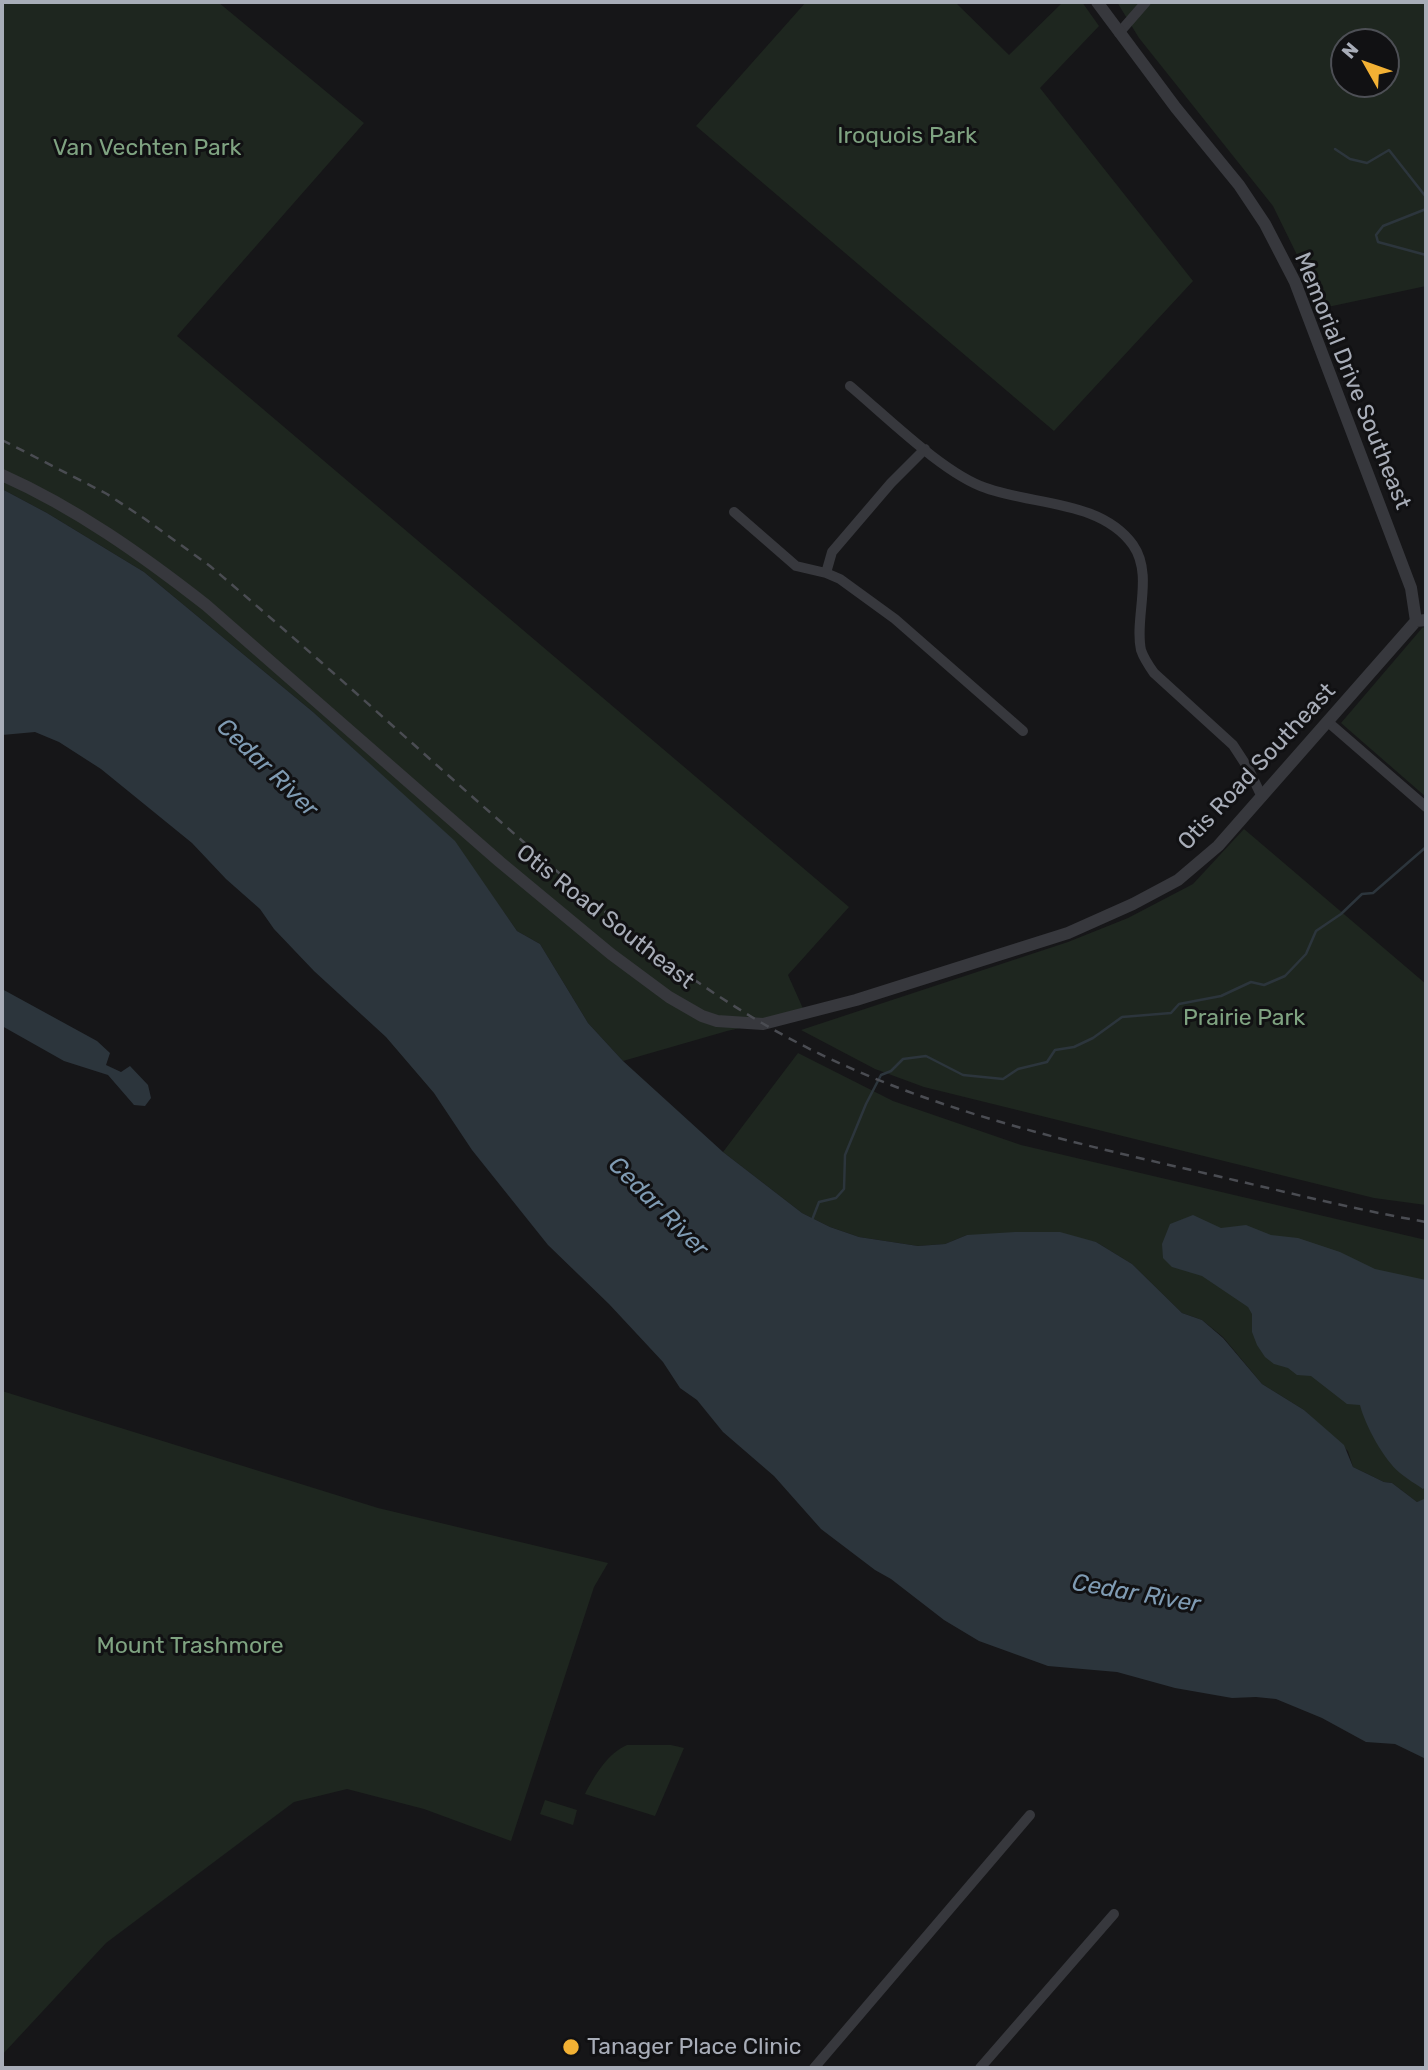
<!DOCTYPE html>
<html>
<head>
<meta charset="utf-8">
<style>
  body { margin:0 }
  #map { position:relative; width:1428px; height:2070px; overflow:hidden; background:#161618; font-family:Rubik,sans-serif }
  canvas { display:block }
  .frame { position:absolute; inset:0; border:4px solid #a8adb8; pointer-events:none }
  .north { position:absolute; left:1330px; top:28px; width:70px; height:70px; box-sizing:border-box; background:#111113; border:2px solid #4d4f55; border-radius:50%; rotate:310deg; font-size:19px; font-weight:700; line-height:28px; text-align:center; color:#a8adb8 }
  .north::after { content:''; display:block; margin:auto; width:24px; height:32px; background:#f2b134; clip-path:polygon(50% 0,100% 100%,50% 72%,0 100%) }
</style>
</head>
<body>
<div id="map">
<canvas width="1428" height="2070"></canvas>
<div class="frame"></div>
<div class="north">N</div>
</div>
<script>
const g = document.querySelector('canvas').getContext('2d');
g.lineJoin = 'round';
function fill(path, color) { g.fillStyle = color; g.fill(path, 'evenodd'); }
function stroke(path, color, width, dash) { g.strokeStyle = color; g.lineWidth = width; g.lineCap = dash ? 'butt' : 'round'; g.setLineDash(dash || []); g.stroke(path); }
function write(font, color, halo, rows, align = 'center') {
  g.font = font + ' Rubik,sans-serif'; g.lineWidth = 6; g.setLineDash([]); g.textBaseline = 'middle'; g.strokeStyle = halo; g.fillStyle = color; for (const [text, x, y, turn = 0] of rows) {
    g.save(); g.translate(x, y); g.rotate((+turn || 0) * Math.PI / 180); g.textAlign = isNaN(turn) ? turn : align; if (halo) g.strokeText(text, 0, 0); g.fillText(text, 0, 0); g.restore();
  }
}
const green = new Path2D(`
  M2,2H218L364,123L177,336L849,907L788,975L805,1013L727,1031L623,1061L588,1023L540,944L517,931L454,841L313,712L144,572L47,513L2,489Z
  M806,2H955L1009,55L1063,2H1082L1099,26L1040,88L1193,281L1054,431L696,126Z
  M1117,2H1426V286L1323,308L1273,206L1139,38ZM1344,42H1386V84H1344Z
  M1423,627L1426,630V797L1341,723Z
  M1244,829L1426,984V1205L1374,1198L924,1087L875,1069L801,1030L1068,942L1128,918L1193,884Z
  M798,1053L893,1101L1021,1145L1426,1240V1500L1417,1502L1392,1483L1384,1482L1353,1467L1348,1451L1304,1410L1262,1384L1223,1337L1202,1320L1182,1313L1132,1264L1096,1242L967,1235L945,1244L918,1246L859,1237L830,1227L802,1213L723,1152Z
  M2,1391L378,1508L608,1563L594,1587L511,1841L424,1809L347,1789L294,1802L106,1943L2,2055Z
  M627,1745H671L684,1748L655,1816L585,1794C594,1776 608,1753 627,1745Z
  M545,1800L577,1810L573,1825L540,1814Z`);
const water = new Path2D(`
  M2,489L47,513L144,572L313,712L455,841L517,931L540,944L588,1023L623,1061L723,1152L802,1213L830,1227L859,1237L918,1246L945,1244L967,1235L1015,1232H1060L1096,1242L1132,1264L1182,1313L1202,1320L1223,1338L1262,1384L1304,1410L1344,1445L1353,1467L1384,1482L1392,1483L1417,1502L1424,1499L1426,1493V1759L1395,1744L1366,1742L1322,1718L1276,1699L1256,1697L1232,1698L1175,1688L1117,1672L1048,1666L979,1641L944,1620L891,1579L875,1570L821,1529L774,1476L723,1432L697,1400L680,1388L663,1362L609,1304L548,1245L472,1150L434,1093L386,1037L314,971L274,929L260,909L226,879L192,843L101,769L59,742L35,732L2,735Z
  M2,989L97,1041L110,1053L106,1065L121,1072L130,1066L148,1085L151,1098L145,1106L134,1105L108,1075L64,1061L2,1026Z
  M1193,1215L1221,1228L1246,1225L1271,1235L1298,1238L1340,1252L1375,1269L1426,1280V1486L1423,1489C1416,1484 1407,1479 1400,1473C1384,1460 1365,1425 1360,1405L1347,1404L1311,1376L1297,1375L1288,1368L1274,1364L1265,1357L1257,1345L1252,1332V1314L1248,1307L1202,1276L1172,1267L1163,1258L1162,1244L1170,1224Z`);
const stream = new Path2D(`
  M1335,149L1350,159L1367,163L1389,150L1426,197
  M1426,209L1383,226L1376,235L1378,242L1426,255
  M812,1220L819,1202L836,1198L844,1189L845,1155L866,1104L881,1075L891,1071L903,1059L926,1056L963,1075L1003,1079L1018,1069L1047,1062L1055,1050L1074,1047L1093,1038L1122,1017L1171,1013L1179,1004L1221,996L1251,982L1264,985L1285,976L1306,954L1316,931L1341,914L1362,894L1373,893L1426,847`);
const minor = new Path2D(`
  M1119,33L1146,2
  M850,386C886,416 944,474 986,488C1032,505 1101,500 1133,545C1154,575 1134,618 1141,650C1144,659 1149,666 1154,673L1233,745L1248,768L1262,797
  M734,512L796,566L826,573L840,579L895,619L1023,731
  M826,573L832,552L891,483L925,449
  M1328,722L1426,807
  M814,2068L1030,1815
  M980,2068L1114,1914`);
const tertiary = new Path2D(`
  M1097,2L1176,108L1239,185L1265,224L1295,282L1411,588L1416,621
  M2,475C76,508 142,555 206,605L500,862L611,954L669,997L702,1016L717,1021L763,1024L856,1000L1068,933L1133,904L1178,880L1218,846L1416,621L1426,620`);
const rail = new Path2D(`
  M2,440L107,494L145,519L210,566C306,647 399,732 493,815C580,892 661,964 762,1023C898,1103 1052,1138 1204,1173C1278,1190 1352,1209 1426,1222`);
const markers = [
  [571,2047,9,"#f2b134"]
];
const parkNames = [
  ["Iroquois Park",907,136],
  ["Van Vechten Park",147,148],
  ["Prairie Park",1244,1018],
  ["Mount Trashmore",190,1646]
];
const streetNames = [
  ["Memorial Drive Southeast",1352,381,68],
  ["Otis Road Southeast",1257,767,-47],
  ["Otis Road Southeast",605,917,38]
];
const poiNames = [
  ["Tanager Place Clinic",587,2047]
];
const waterNames = [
  ["Cedar River",267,768,44],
  ["Cedar River",658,1207,45],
  ["Cedar River",1136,1594,10]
];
fill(green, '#1e261f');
fill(water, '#2c353c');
stroke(stream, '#2c353c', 2.5);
stroke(minor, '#37383d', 10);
stroke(tertiary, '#37383d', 12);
stroke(rail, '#4a4c52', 2.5, [9, 7]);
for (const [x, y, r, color] of markers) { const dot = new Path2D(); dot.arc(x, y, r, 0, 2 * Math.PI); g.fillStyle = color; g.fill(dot); stroke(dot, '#111113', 2.5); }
write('23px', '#7fa381', '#111113', parkNames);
write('23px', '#a8adb8', '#111113', streetNames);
write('23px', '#a8adb8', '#111113', poiNames, 'left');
write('italic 24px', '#7f9bb3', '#111113', waterNames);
</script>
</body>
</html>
